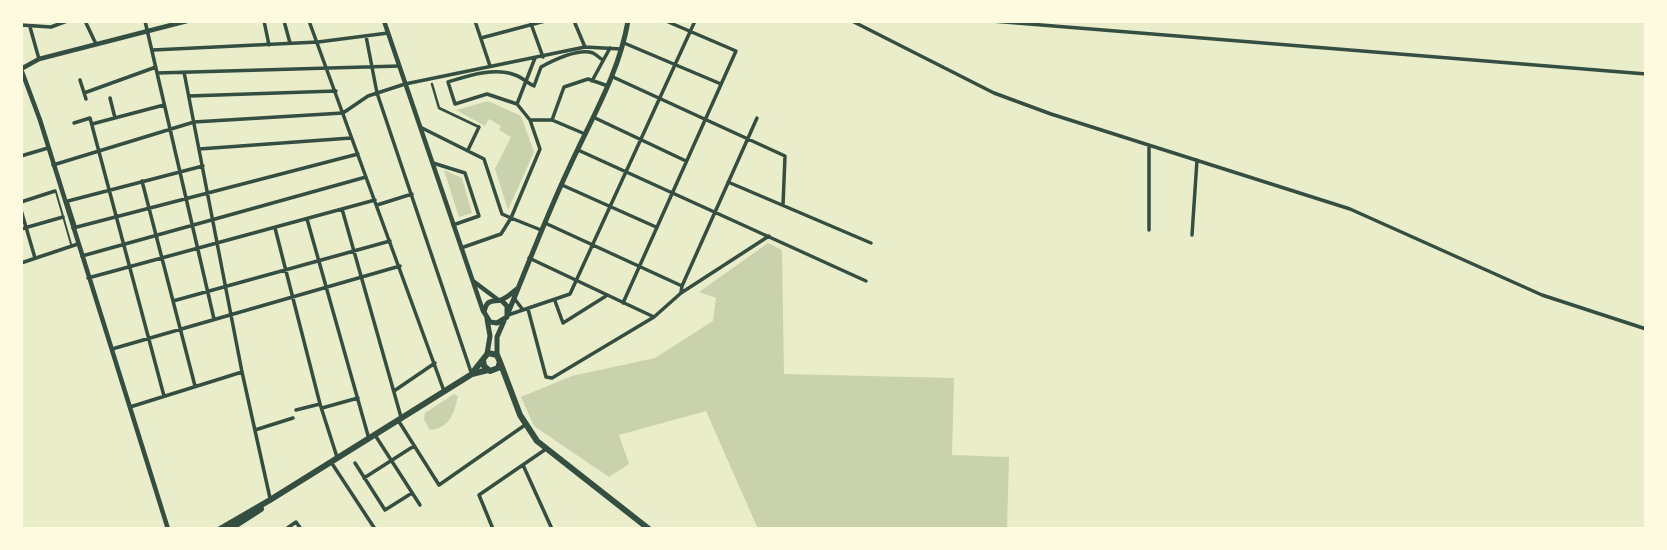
<!DOCTYPE html>
<html>
<head>
<meta charset="utf-8">
<style>
  body { margin:0 }
  #map { position:relative; width:1667px; height:550px; overflow:hidden; background:#e9edc9; font-family:Commissioner,sans-serif }
  canvas { display:block }
  .frame { position:absolute; inset:0; border:23px solid #fefae0; pointer-events:none }
</style>
</head>
<body>
<div id="map">
<canvas width="1667" height="550"></canvas>
<div class="frame"></div>
</div>
<script>
const g = document.querySelector('canvas').getContext('2d');
g.lineJoin = 'round';
function fill(path, color) { g.fillStyle = color; g.fill(path, 'evenodd'); }
function stroke(path, color, width, dash) { g.strokeStyle = color; g.lineWidth = width; g.lineCap = dash ? 'butt' : 'round'; g.setLineDash(dash || []); g.stroke(path); }
const green = new Path2D(`
  M488,101L521,116L534,152L508,210L495,169L511,137L499,130L501,126L489,119L485,126L456,110Z
  M444,170L462,178L472,213L459,217Z
  M768,243L782,250L784,374L954,378L952,455L1009,457L1007,529H758L706,411L619,435L629,464L609,477L534,426L521,397L572,376L655,358L713,321L716,298L699,292Z
  M454,394L458,396C454,413 450,428 430,430L424,420L425,413Z`);
const service = new Path2D(`
  M56,192L71,244
  M68,202L76,227`);
const pedestrian = new Path2D(`
  M432,84L439,108L479,127`);
const minor = new Path2D(`
  M88,21L86,23L96,44
  M145,21L214,319
  M264,21L269,45
  M284,21L290,43
  M309,21L444,391
  M414,21H421
  M475,21L490,66
  M530,21L543,57
  M574,21L585,47
  M852,21L994,93L1051,114L1350,209L1542,295L1646,329
  M992,21L1646,74
  M21,25L51,27L67,21
  M30,27L39,59
  M366,36L377,93L471,372
  M481,38L545,21
  M624,43L721,84
  M153,50L318,42L388,33
  M184,72L242,372L270,498
  M157,73L399,66
  M613,77L785,156L783,205
  M80,80L86,99
  M592,81L610,48
  M84,93L156,67
  M189,96L336,91
  M110,98L115,118
  M517,104L535,58
  M593,117L686,161
  M530,120L540,149L511,218L541,230
  M552,120L564,87L588,79L608,86
  M74,123L90,118L164,396
  M92,124L164,105
  M420,127L484,159L502,214L511,218L501,234L461,248
  M585,134L552,120H530L517,104L487,94L455,104L448,82C468,76 494,67 515,75C522,77 527,83 534,86L541,67C554,60 578,48 593,53C597,55 599,58 603,60
  M199,149L351,138
  M468,150L479,127
  M578,150L866,281
  M21,156L48,148
  M433,163L465,173L479,216L453,225
  M53,165L194,122L343,113L368,96L405,84L585,47L621,49
  M142,181L195,386
  M728,182L871,243
  M562,185L656,227
  M68,201L203,166
  M21,202L55,191
  M377,205L412,194
  M342,209L401,417
  M21,210L35,258
  M307,219L369,439
  M545,223L682,286
  M73,228L358,154
  M275,228L320,404L337,457
  M21,229L63,217
  M1149,230V145
  M1192,235L1197,160
  M82,256L366,177
  M529,258L654,317
  M21,263L78,244
  M88,278L375,200
  M681,292L682,286L757,118
  M514,298L523,310
  M173,301L390,241
  M555,301L563,323L606,296
  M623,303L736,51L666,21
  M528,309L546,377L552,378L654,317L681,293L769,236
  M508,315L570,294L695,21
  M112,349L400,266
  M394,391L435,363
  M130,407L242,372
  M322,408L358,398
  M296,410L320,404
  M398,420L439,485L525,425
  M255,430L293,418
  M375,435L420,505
  M331,462L375,529
  M355,463L385,510L412,493
  M523,465L552,529
  M364,478L414,446
  M286,529L296,522L301,529
  M493,529L479,495L546,449`);
const tertiary = new Path2D(`
  M384,21L483,311
  M21,69L40,120L168,529
  M21,69L39,59L187,21
  M473,281L497,299`);
const secondary = new Path2D(`
  M501,300L507,306V317L497,323L490,322L484,312C487,299 491,302 501,300C507,298 513,292 517,289
  M508,313C528,265 546,217 568,170C590,121 619,74 628,21
  M487,319L490,336L487,354
  M497,355V337L504,321`);
const primary = new Path2D(`
  M500,362L520,415L537,441L649,529
  M473,372L488,353L497,355L500,362L498,368L490,371L484,366L483,360
  M220,529L270,500L472,374L488,370
  M230,529L261,509`);
fill(green, '#cad2ad');
stroke(service, '#344e41', 2);
stroke(pedestrian, '#344e41', 2.5);
stroke(minor, '#344e41', 3.5);
stroke(tertiary, '#344e41', 4.5);
stroke(secondary, '#344e41', 5);
stroke(primary, '#344e41', 6);
</script>
</body>
</html>
